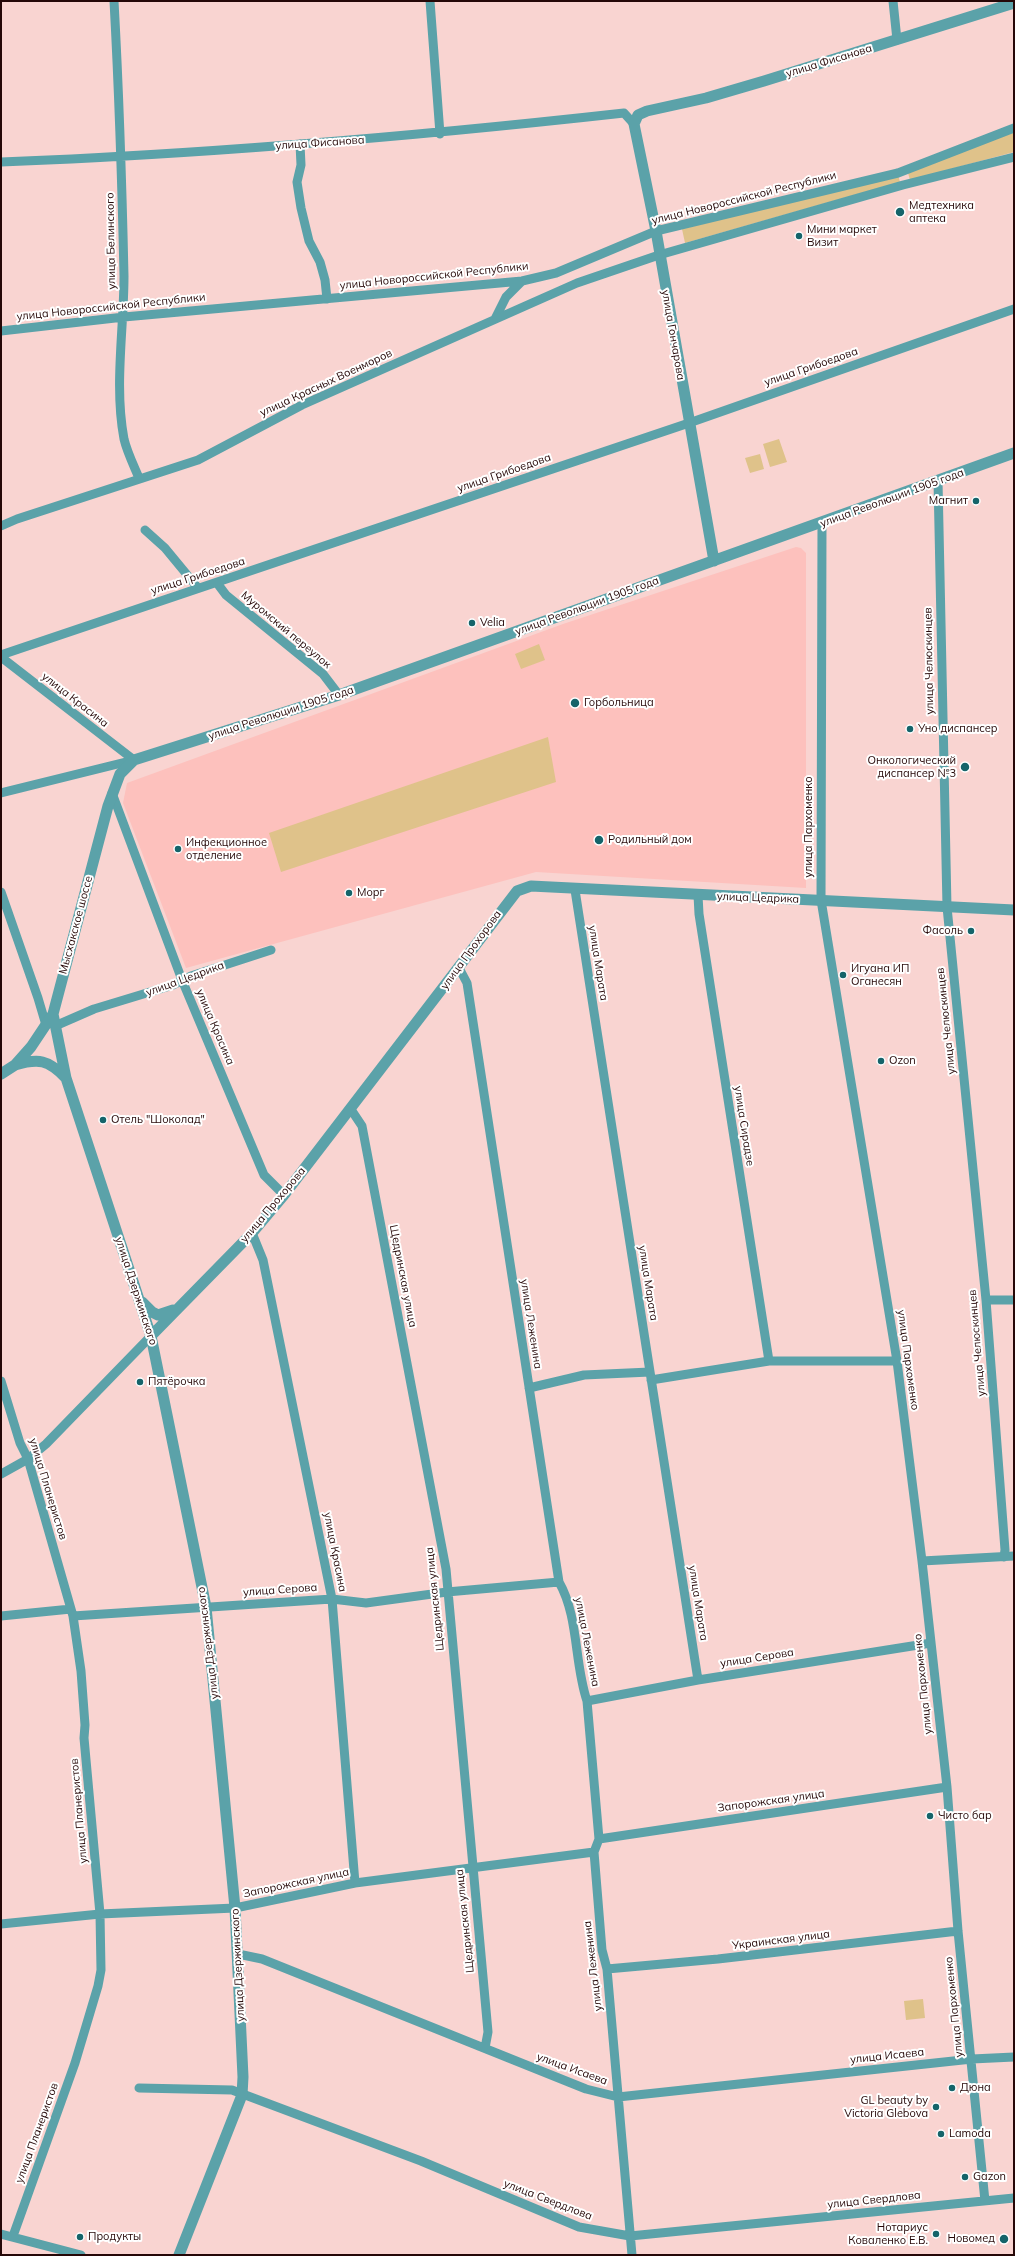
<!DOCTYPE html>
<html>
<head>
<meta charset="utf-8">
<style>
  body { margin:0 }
  #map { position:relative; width:1015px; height:2256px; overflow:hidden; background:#f9d4d1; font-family:Mulish,sans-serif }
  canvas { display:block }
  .frame { position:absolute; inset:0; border:2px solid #250707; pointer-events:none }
</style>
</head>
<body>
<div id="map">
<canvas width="1015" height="2256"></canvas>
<div class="frame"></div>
</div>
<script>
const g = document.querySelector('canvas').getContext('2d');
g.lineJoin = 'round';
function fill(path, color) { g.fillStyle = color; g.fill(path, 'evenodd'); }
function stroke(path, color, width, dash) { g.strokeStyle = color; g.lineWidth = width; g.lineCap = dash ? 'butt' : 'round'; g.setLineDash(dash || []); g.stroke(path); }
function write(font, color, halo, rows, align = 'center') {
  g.font = font + ' Mulish,sans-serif'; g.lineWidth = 4; g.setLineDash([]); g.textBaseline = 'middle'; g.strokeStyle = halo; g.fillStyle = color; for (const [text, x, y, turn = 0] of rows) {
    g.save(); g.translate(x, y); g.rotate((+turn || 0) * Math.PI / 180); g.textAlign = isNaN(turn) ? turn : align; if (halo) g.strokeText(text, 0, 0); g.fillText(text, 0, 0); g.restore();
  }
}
const built = new Path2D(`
  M796,547L801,548L806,553V888L536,872L186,968L123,803L127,783L563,624Z`);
const green = new Path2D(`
  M1014,132V152L910,180L908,173Z
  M898,175L900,182L685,243L682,229Z
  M779,439L787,462L770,467L763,444Z
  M760,454L764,469L750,473L745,458Z
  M539,644L545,660L521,669L515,654Z
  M548,737L556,782L281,872L269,833Z
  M923,1999L925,2018L906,2020L904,2001Z`);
const minor = new Path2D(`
  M114,1C119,93 122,184 124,276C124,329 114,386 124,439C127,452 134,466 139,478
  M430,1L440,134
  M893,1L897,40
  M300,144L301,165L297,182L301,208L309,241L320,262L325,280L327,299
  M1,162C210,154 417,136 624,113L634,124
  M495,319L506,297L522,281
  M1,331L124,317L522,281L556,273L656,231L898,173L1014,128
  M938,481L947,907L986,1300L1005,1550L1004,1557
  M822,523L821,900L897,1361L922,1561L947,1787L958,1931L985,2201
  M1,526L17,519L198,460L302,405L577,283L659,255L903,185L1014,157
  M145,530L165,548L198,588
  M217,583L226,595L323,674L339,695
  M1,655L689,423L1014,309
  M1,657L134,760
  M1,793L134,760
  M112,793L182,980L264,1175L284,1195
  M575,890L698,1680
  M1,892L38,998L46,1025
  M698,895L699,914L769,1361
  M459,968L467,983L559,1582C579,1617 574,1663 587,1701L599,1839L594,1852L602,1950L607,1969L632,2255
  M55,1026L94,1009L173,985L191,976L271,950
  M350,1108L362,1126L446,1569L488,2032L485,2048
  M252,1233L263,1260L332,1599L355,1883
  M986,1300H1014
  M651,1380L769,1361H897
  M1,1381L20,1443L28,1459L73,1616L81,1671L85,1725L84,1738L100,1914L101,1970L98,1986L75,2063L13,2236
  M529,1388L584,1375L650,1372
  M1,1474L28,1459L46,1444L151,1336
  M922,1561L1014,1556
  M1,1616L71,1609
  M73,1616L332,1599L366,1603L447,1592L559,1582
  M587,1701L698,1680L931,1643
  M599,1839L947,1787
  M1,1924L100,1914L235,1908L355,1883L594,1852
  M238,1954L262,1959L586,2089L618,2097L972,2059L1014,2057
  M607,1969L718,1959L958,1931
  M139,2088L232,2090L421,2161L579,2227L630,2236L1014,2198
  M1,2234L81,2255`);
const tertiary = new Path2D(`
  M714,561L656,231L634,124L638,115L647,111L706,98L764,81L1014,3
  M53,1014L66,1078L151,1336L206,1607L235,1908L243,2077L242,2095L179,2255
  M15,1065C39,1058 48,1060 65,1077
  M1,1074L15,1065L31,1047L53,1014L108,806L120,774L134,760L339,695L1014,453
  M142,1302L152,1312L158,1315L173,1310
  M151,1336L252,1233L284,1195L517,891L531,886L1014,910`);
const markers = [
  [900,212,5,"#15646a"],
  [799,236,4,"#15646a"],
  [976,501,4,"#15646a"],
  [472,623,4,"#15646a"],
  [575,703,5,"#15646a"],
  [910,729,4,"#15646a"],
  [965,767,5,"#15646a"],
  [599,840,5,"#15646a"],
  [178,849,4,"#15646a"],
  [349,893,4,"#15646a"],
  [971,931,4,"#15646a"],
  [843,975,4,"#15646a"],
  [881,1061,4,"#15646a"],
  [103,1120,4,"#15646a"],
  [140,1382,4,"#15646a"],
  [930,1816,4,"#15646a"],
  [952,2088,4,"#15646a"],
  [936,2107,4,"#15646a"],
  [941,2134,4,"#15646a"],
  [965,2177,4,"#15646a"],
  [936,2234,4,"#15646a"],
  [80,2237,4,"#15646a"],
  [1004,2239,5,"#15646a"]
];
const streetNames = [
  ["улица Фисанова",829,61,-17],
  ["улица Фисанова",320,143,-4],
  ["улица Новороссийской Республики",744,198,-14],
  ["улица Белинского",111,241,-91],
  ["улица Новороссийской Республики",434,276,-6],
  ["улица Новороссийской Республики",111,307,-6],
  ["улица Гончарова",673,335,80],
  ["улица Грибоедова",811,367,-19],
  ["улица Красных Военморов",326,383,-25],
  ["улица Грибоедова",504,473,-19],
  ["улица Революции 1905 года",892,498,-20],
  ["улица Грибоедова",198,576,-18],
  ["улица Революции 1905 года",587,606,-20],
  ["Муромский переулок",286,630,40],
  ["улица Челюскинцев",929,661,-91],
  ["улица Красина",75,700,38],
  ["улица Революции 1905 года",281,713,-18],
  ["улица Пархоменко",809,827,-90],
  ["улица Цедрика",758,898,2],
  ["Мысхакское шоссе",76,925,-75],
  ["улица Прохорова",471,950,-54],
  ["улица Марата",598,963,81],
  ["улица Цедрика",185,979,-20],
  ["улица Челюскинцев",946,1021,-96],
  ["улица Красина",215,1027,67],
  ["улица Сирадзе",744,1126,81],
  ["улица Прохорова",273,1205,-50],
  ["Щедринская улица",403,1276,79],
  ["улица Марата",648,1283,81],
  ["улица Дзержинского",136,1291,72],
  ["улица Леженина",531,1324,81],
  ["улица Челюскинцев",977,1343,-95],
  ["улица Пархоменко",908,1360,82],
  ["улица Планеристов",48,1489,73],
  ["улица Красина",335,1552,79],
  ["улица Серова",280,1590,-4],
  ["Щедринская улица",435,1599,-96],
  ["улица Марата",698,1603,81],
  ["улица Леженина",587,1642,79],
  ["улица Дзержинского",208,1643,-97],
  ["улица Серова",757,1658,-9],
  ["улица Пархоменко",923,1684,-96],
  ["Запорожская улица",771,1801,-8],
  ["улица Планеристов",79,1811,-95],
  ["Запорожская улица",296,1883,-12],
  ["Щедринская улица",465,1921,-96],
  ["Украинская улица",781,1940,-7],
  ["улица Дзержинского",238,1965,-93],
  ["улица Леженина",593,1966,-97],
  ["улица Пархоменко",954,2007,-96],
  ["улица Исаева",887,2056,-6],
  ["улица Исаева",572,2069,20],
  ["улица Планеристов",37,2133,-70],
  ["улица Свердлова",548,2200,21],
  ["улица Свердлова",874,2200,-6]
];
const poiNames = [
  ["Медтехника",909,206],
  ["аптека",909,219],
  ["Мини маркет",807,230],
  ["Визит",807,243],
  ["Магнит",968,501,"right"],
  ["Velia",480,623],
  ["Горбольница",584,703],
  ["Уно диспансер",918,729],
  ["Онкологический",956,761,"right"],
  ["диспансер №3",956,774,"right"],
  ["Родильный дом",608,840],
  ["Инфекционное",186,843],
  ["отделение",186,856],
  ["Морг",357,893],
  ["Фасоль",963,931,"right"],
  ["Игуана ИП",851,969],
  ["Оганесян",851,982],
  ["Ozon",889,1061],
  ["Отель \"Шоколад\"",111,1120],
  ["Пятёрочка",148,1382],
  ["Чисто бар",938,1816],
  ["Дюна",960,2088],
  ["GL beauty by",928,2101,"right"],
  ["Victoria Glebova",928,2114,"right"],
  ["Lamoda",949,2134],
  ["Gazon",973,2177],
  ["Нотариус",928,2228,"right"],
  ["Коваленко Е.В.",928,2241,"right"],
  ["Продукты",88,2237],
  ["Новомед",995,2239,"right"]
];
fill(built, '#fdc1bd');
fill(green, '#dfc28a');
stroke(minor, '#5ba2a9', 9);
stroke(tertiary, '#5ba2a9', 11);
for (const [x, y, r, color] of markers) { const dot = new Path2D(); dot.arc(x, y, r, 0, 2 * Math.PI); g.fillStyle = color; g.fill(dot); stroke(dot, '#fff', 1.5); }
write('11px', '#250707', '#fff', streetNames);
write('11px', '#250707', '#fff', poiNames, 'left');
</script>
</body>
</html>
